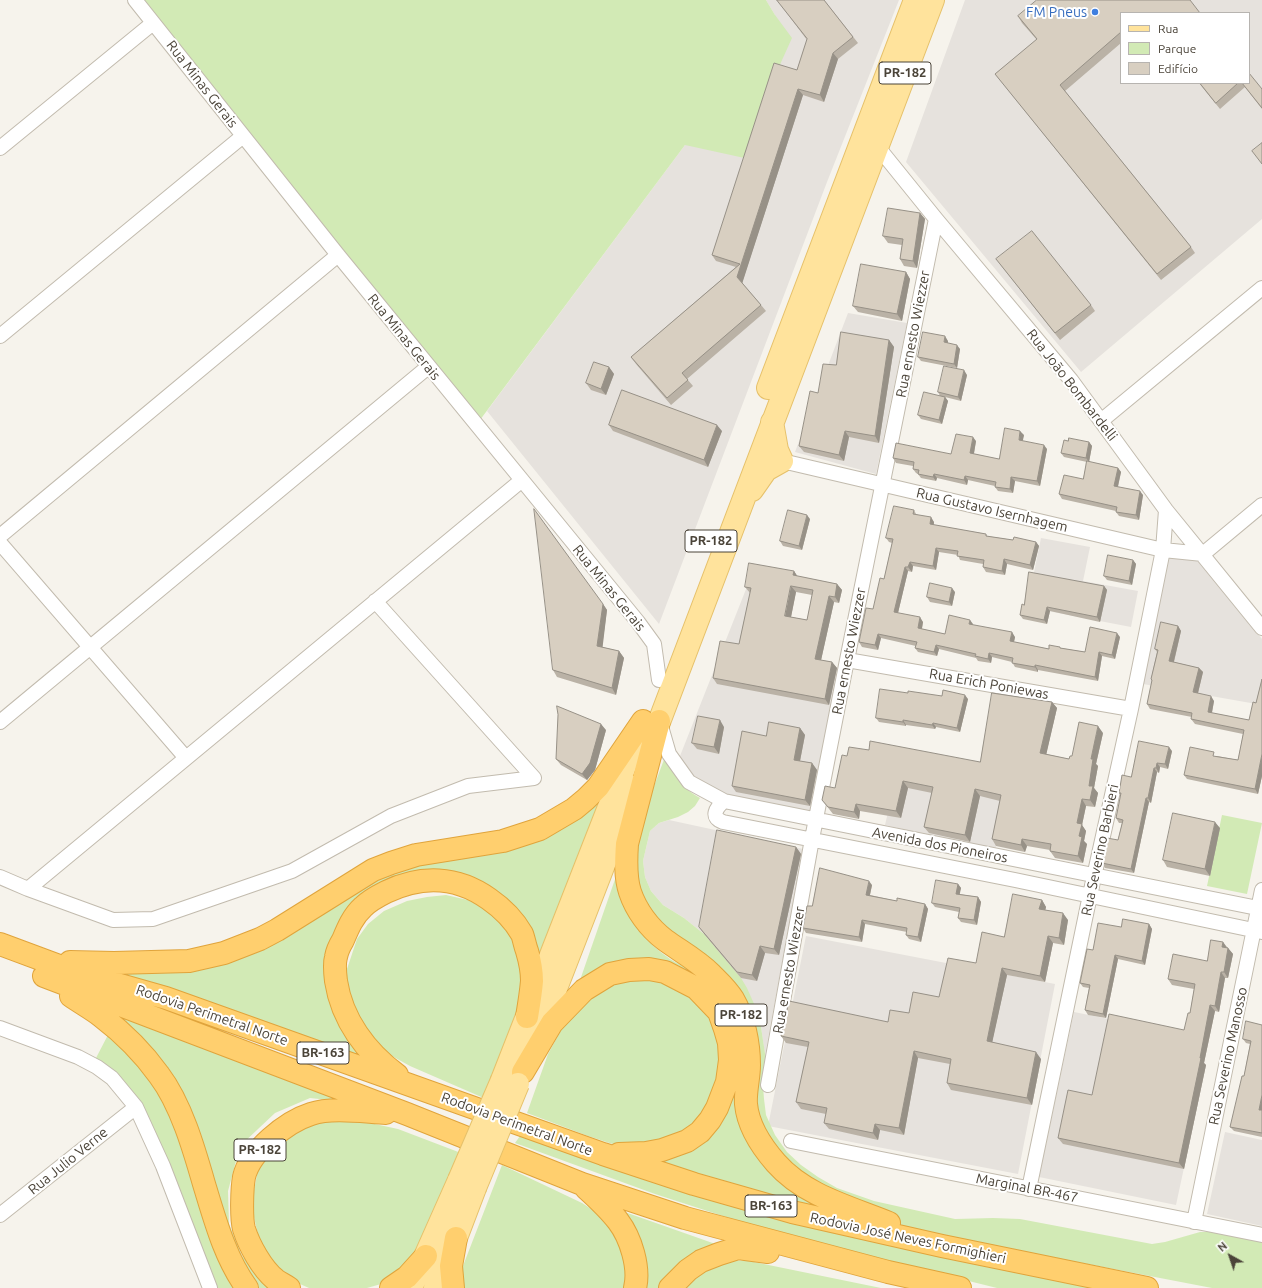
<!DOCTYPE html>
<html>
<head>
<meta charset="utf-8">
<style>
  body { margin:0 }
  #map { position:relative; width:1262px; height:1288px; overflow:hidden; background:#f6f3ec; font-family:Ubuntu,sans-serif }
  canvas { display:block }
  .legend { position:absolute; left:1120px; top:12px; width:130px; height:72px; box-sizing:border-box; background:#fff; border:1px solid #b7b4b0; margin:0; padding:5px 7px; list-style:none; font-size:12px; color:#4b4439 }
  .legend li { display:flex; align-items:center; gap:8px; height:20px }
  .legend b { width:20px; border:1px solid #b7b4b0 }
  .north { position:absolute; left:1210px; top:1236px; width:40px; height:40px; -webkit-text-stroke:3px #fff; paint-order:stroke; rotate:320deg; font-size:11px; font-weight:700; line-height:16px; text-align:center; color:#4b4439 }
  .north::after { content:''; display:block; margin:auto; width:14px; height:18px; background:#4b4439; clip-path:polygon(50% 0,100% 100%,50% 72%,0 100%) }
</style>
</head>
<body>
<div id="map">
<canvas width="1262" height="1288"></canvas>
<ul class="legend">
<li><b style="height:5px;background:#ffe39c"></b>Rua</li>
<li><b style="height:11px;background:#d2eab5"></b>Parque</li>
<li><b style="height:11px;background:#d8cfc1"></b>Edifício</li>
</ul>
<div class="north">N</div>
</div>
<script>
const g = document.querySelector('canvas').getContext('2d');
g.lineJoin = 'round';
function fill(path, color) { g.fillStyle = color; g.fill(path, 'evenodd'); }
function stroke(path, color, width, dash) { g.strokeStyle = color; g.lineWidth = width; g.lineCap = dash ? 'butt' : 'round'; g.setLineDash(dash || []); g.stroke(path); }
function write(font, color, halo, rows, align = 'center') {
  g.font = font + ' Ubuntu,sans-serif'; g.lineWidth = 4; g.setLineDash([]); g.textBaseline = 'middle'; g.strokeStyle = halo; g.fillStyle = color; for (const [text, x, y, turn = 0] of rows) {
    g.save(); g.translate(x, y); g.rotate((+turn || 0) * Math.PI / 180); g.textAlign = isNaN(turn) ? turn : align; if (halo) g.strokeText(text, 0, 0); g.fillText(text, 0, 0); g.restore();
  }
}
const industrial = new Path2D(`
  M766,0H899L827,182L659,624L487,411L685,145L775,15Z
  M965,0H1262V219L1081,372L906,162ZM1121,13H1249V83H1121Z
  M848,313L907,323L876,474L795,452Z
  M1041,538L1090,547L1083,581L1138,591L1131,627L1027,607Z
  M1169,557L1199,560L1262,639V705L1143,684Z
  M754,569L782,657L838,669L811,813L727,797L693,777L680,756Z
  M1057,708L1040,781L1012,778L995,851L885,825L902,753L985,769Z
  M669,820L803,849L765,1055L761,1027L755,1006L704,934L684,918L663,905L651,891L645,877L643,861L650,831L659,823Z
  M806,936L1055,984L1018,1174L768,1126Z
  M1074,1012L1153,1028L1148,1053L1206,1065L1176,1205L1039,1177Z
  M1225,1132L1262,1140V1226L1207,1214Z`);
const green = new Path2D(`
  M143,0H766L775,15L792,38L778,69L749,159L685,145L477,424Z
  M639,729L530,1008L525,935L439,879L362,907L336,994L394,1074L81,963L189,964L355,883L555,823Z
  M665,757C676,775 681,788 700,798L695,806L688,812L678,817L659,823L650,831L643,861L645,877L651,891L663,905L684,918L704,934L741,978L747,988L755,1006L761,1027L766,1060L763,1086L764,1099L766,1115L775,1135L787,1152L801,1165L818,1177L837,1188L874,1201L955,1219L993,1218L1020,1219L1152,1244L1165,1242L1200,1232H1213L1262,1242V1288H1212L921,1232L881,1221L789,1170L755,1117V1053L668,935L640,899L635,880L637,831Z
  M1222,815L1262,823L1247,894L1207,886Z
  M621,862C621,870 621,880 621,889C625,920 649,946 675,962C681,965 687,968 693,972C704,978 712,988 719,997C722,1000 727,1004 729,1008C736,1020 742,1041 743,1054C744,1069 739,1085 739,1100C741,1156 783,1184 824,1213L646,1162C662,1158 678,1155 692,1147C705,1139 714,1126 722,1113C738,1085 741,1057 730,1026C728,1021 727,1015 725,1011C716,997 700,982 686,973C676,968 666,962 655,960C640,958 610,964 596,970C590,973 584,979 579,983Z
  M446,895L468,900L485,909L502,922L523,951L524,1002L486,1099L410,1066L381,1050L351,1009L346,972L357,939L368,924L384,911L407,901L427,897Z
  M649,977L690,993L714,1021L721,1040L722,1070L701,1118L685,1131L667,1142L625,1148L588,1136L527,1113L548,1054L565,1023L607,984Z
  M95,1002L356,1103L310,1098L275,1113L240,1146L228,1191L229,1224L242,1256L270,1285L275,1288H252L246,1279L195,1128Z
  M110,1031L129,1048L172,1109L237,1288H215L167,1164L96,1058Z
  M331,1121L370,1123L398,1129L461,1153L434,1223L404,1268L381,1284L367,1288H309L300,1284L285,1274L272,1261L259,1240L254,1217L253,1195L258,1170L268,1153L304,1126Z
  M520,1136L1100,1288H997L807,1241L726,1217L655,1194L515,1143Z
  M502,1165L582,1203L602,1216L618,1238L626,1258L627,1288H461V1271Z
  M619,1210L724,1247L661,1288H643Z
  M726,1260L749,1261L881,1288H675L694,1271Z`);
const street = new Path2D(`
  M135,0L338,255L638,622L654,644L659,680
  M877,146L936,219L1071,380L1166,510L1262,628
  M0,148L153,23
  M0,336L243,136
  M1101,421L1262,288
  M782,461L1163,550L1203,554L1262,505
  M0,536L338,255
  M0,543L186,758
  M847,660L1131,709
  M0,722L428,367
  M660,723L669,754L689,782L724,801L1262,909
  M724,801C716,808 710,817 723,822L1015,880L1262,932
  M0,877L28,889L113,920L153,919L292,871L391,816L468,786L534,778L375,601
  M28,889L522,480
  M0,1028L78,1057L97,1067L112,1078L136,1107L163,1166L210,1288
  M768,1085L812,839L847,660L936,219
  M791,1141L1262,1235
  M1029,1189L1090,895L1131,709L1163,550L1166,510
  M0,1215L136,1107
  M1194,1222L1262,890`);
const primary = new Path2D(`
  M768,388L915,0
  M752,490L766,470L782,461L777,450L772,422
  M653,738L933,0
  M536,1040L634,787
  M502,1080L636,738
  M411,1288L459,1180
  M435,1288L456,1238L475,1188`);
const highway = new Path2D(`
  M659,721L627,844C626,859 625,877 630,892C636,910 649,928 665,940C680,951 697,960 711,974C718,981 727,989 733,999C744,1018 749,1043 749,1065C749,1078 745,1092 746,1104C748,1126 762,1147 776,1163C805,1196 850,1207 889,1223
  M0,944L78,973L166,998L603,1154L694,1184L792,1212L942,1246L1147,1288
  M70,962L114,963L189,961L224,953L260,939L277,930L373,870L391,863L416,855L503,841L540,829L574,809L586,799L598,787L643,721
  M44,976L407,1114L582,1184L685,1218L888,1272L960,1288
  M71,996C81,1003 92,1009 101,1016C122,1032 144,1054 159,1075C181,1104 194,1149 204,1184C215,1220 225,1258 247,1288
  M523,1072L552,1023L584,990L610,974L629,970L649,969L665,972L696,988L719,1012L725,1029L729,1043L730,1060L727,1082L717,1108L710,1120L700,1132L687,1141L662,1150L646,1153L619,1154
  M397,1075C366,1052 342,1020 336,981C335,973 334,964 336,957C337,951 340,945 343,940C348,928 353,916 363,907C370,900 378,896 386,892C421,875 457,876 489,899C502,908 514,920 522,934C524,939 525,946 527,951C530,961 532,970 532,981C531,993 529,1005 527,1017
  M586,1188C597,1198 609,1209 618,1221C631,1238 640,1268 635,1288
  M289,1288C285,1285 280,1283 276,1280C262,1269 249,1245 244,1229C241,1218 242,1188 244,1177C250,1151 286,1122 311,1114C332,1107 364,1112 386,1113
  M391,1288L407,1277L426,1256
  M453,1288L451,1266L456,1238
  M670,1288L688,1270L701,1261L719,1254L738,1248L768,1252`);
const primaryBridge = new Path2D(`
  M459,1180L502,1080
  M475,1188L518,1084`);
const wall = new Path2D(`
  M777,0H824L858,43L838,59L824,102L803,95L742,283L761,305L766,311L687,379L693,386L671,405L636,364L631,357L736,267L716,261L712,255L797,70L807,40Z
  M1121,13V43L1065,91L1191,247L1195,253L1161,280L1000,80L995,74L1037,40L1022,23L1018,16Z
  M1199,83H1249L1262,89V109L1245,87L1220,109Z
  M920,213L925,219L917,268L904,266L900,259L902,245L888,243L883,236Z
  M996,259L1091,305L1095,311L1060,340Z
  M906,272L910,279L902,321L858,312L853,306Z
  M889,340L894,347L879,443L849,437L844,461L804,452L799,446L818,393L836,365Z
  M948,341V343L960,349L957,368L921,361L918,357Z
  M609,367L614,374L606,395L591,390L586,383Z
  M967,375L961,401L945,397L948,401L942,424L921,419L918,415L940,396L938,392Z
  M609,425L722,431L708,467L613,431Z
  M1024,435L1022,441L1047,449L1040,486L1015,481L1013,493L998,491L995,487V486L968,480L967,485L937,478L936,481L921,478L918,474L916,473L913,469V466L896,463L893,458L951,454L976,441L974,454L999,459Z
  M1068,441L1089,442L1092,446L1089,462L1118,468L1121,472L1118,487L1143,495L1139,520L1119,516L1116,512V511L1062,499L1059,494L1083,479L1087,462L1064,457L1061,453Z
  M914,510L916,514L934,522V525L986,534L987,536L1013,540L1036,542L1039,546L1033,570L1007,564L1005,575L986,572L983,567V564L960,560L958,555L939,552L936,570L913,566L912,572L908,571L898,613L923,622L922,629L945,634L973,624V625L1015,637L1014,642L1049,649L1061,648L1085,652L1120,637L1115,659L1102,656L1098,681L1038,670V672L1015,667L1012,662L992,657L991,663L978,661L976,658L939,649L937,656L918,652L915,648L916,646L881,638L878,650L862,647L859,642L873,609L884,579L892,543L889,542L886,538Z
  M810,519L802,550L783,546L780,541Z
  M1133,560L1136,564L1132,585L1107,580L1104,576Z
  M794,571L797,576L837,584L842,590L839,603L834,602L821,660L832,662L837,668L829,705L717,684L713,678L739,644L750,593L745,587ZM796,592L812,595L807,620L791,617Z
  M1104,586L1107,590L1100,622L1050,611L1047,624L1023,619L1020,615L1024,605Z
  M955,592L952,606L930,602L927,597Z
  M603,604L607,610L602,647L619,651L624,658L616,695L557,677L553,670Z
  M1178,626L1181,631L1174,662L1199,668L1203,672L1198,693L1214,701L1212,713L1249,720L1256,703L1262,679V776L1258,794L1187,779L1184,775L1217,756L1238,760L1243,734L1195,724L1191,719L1192,717L1150,709L1147,704L1152,681L1151,679L1157,652L1155,649Z
  M908,693L968,699L960,732L936,727L935,729L906,725V726L879,722L876,718Z
  M1052,702L1057,708L1046,754L1069,759L1072,756L1103,733L1096,764L1098,766L1094,788L1098,793L1095,807L1086,806L1082,825L1086,831L1084,841L1087,844L1083,863L1055,858L1050,851V850L1027,846L1025,852L996,846L992,839L1000,801L980,796L970,842L929,833L924,827L932,793L908,788L901,818L860,811L859,819L833,814L822,800L835,788L847,756L869,750L980,762Z
  M724,727L719,754L697,749L692,743Z
  M800,728L805,735L800,761L812,763L817,770L810,806L736,792L732,786L766,736Z
  M606,730L595,770L587,780L561,765L556,759Z
  M1172,751L1168,769L1160,767L1159,773L1157,772L1151,803L1149,802L1134,873L1105,868L1102,863L1118,840L1122,823H1119L1116,818L1121,796L1119,793L1131,777Z
  M1220,828L1210,876L1167,867L1163,860Z
  M796,847L801,854L779,955L765,953L757,981L741,978L704,934L699,927Z
  M958,884L961,888L959,894L978,897L981,902L977,925L961,922L958,918L959,912L935,907L932,903Z
  M872,885L870,895L897,901L925,904L928,909L921,942L909,939L906,935L907,932L865,924L862,942L806,933L803,928L812,906Z
  M1042,900L1046,907L1045,910L1068,920L1064,945L1053,943L1045,982L1007,975L992,1042L1041,1059L1032,1105L951,1090L947,1083L950,1064L918,1058L904,1135L880,1130L878,1140L829,1129L824,1123L826,1114L801,1109L796,1102L808,1047L786,1043L781,1036L888,1022L909,1013L939,997L976,963Z
  M1149,924L1152,929L1145,965L1118,959L1106,1018L1088,1015L1085,1010L1089,988L1083,987L1080,983L1093,950L1121,927Z
  M1223,942L1227,947L1228,948L1233,954L1228,978H1225L1219,1012L1215,1011L1204,1063L1206,1065L1184,1169L1063,1144L1058,1138L1092,1095L1184,1030L1190,1013L1194,989L1172,985L1168,979L1207,961Z
  M1262,1025V1137L1234,1131L1230,1127L1244,1076L1250,1044L1246,1043L1243,1039Z`);
const shadedWall = new Path2D(`
  M833,53L838,59L824,102L820,95Z
  M798,89L803,95L742,284L737,277Z
  M920,213L925,219L917,268L913,261Z
  M906,272L910,279L902,321L897,314Z
  M945,336L948,341L947,347L944,342Z
  M889,340L894,347L879,443L875,436Z
  M957,345L960,349L957,368L954,364Z
  M609,367L614,374L606,395L601,389Z
  M964,370L967,375L961,401L958,397Z
  M945,397L948,401L942,424L939,420Z
  M717,425L722,431L708,467L704,460Z
  M845,431L849,437L844,461L839,455Z
  M1020,431L1024,435L1022,445L1019,440Z
  M973,437L976,441L973,458L970,453Z
  M1089,442L1092,446L1089,462L1086,458Z
  M1044,445L1047,449L1040,486L1037,481Z
  M1118,468L1121,472L1117,490L1114,486Z
  M934,474L937,478L936,481L933,477Z
  M965,476L968,480L967,485L964,480Z
  M1011,477L1015,481L1013,493L1010,489Z
  M1140,491L1143,495L1139,520L1136,515Z
  M807,515L810,519L802,550L799,546Z
  M931,517L934,522L933,529L930,524Z
  M1036,542L1039,546L1033,570L1030,565Z
  M936,548L939,552L936,570L933,566Z
  M1004,559L1007,564L1005,575L1002,571Z
  M1133,560L1136,564L1132,585L1129,581Z
  M910,562L913,566L912,572L908,567Z
  M905,567L908,571L897,617L894,612Z
  M794,571L798,577L793,575Z
  M837,584L842,590L839,603L835,597Z
  M791,586L796,592L790,622L785,616Z
  M1104,586L1107,590L1100,622L1097,617Z
  M952,588L955,592L952,606L949,602Z
  M829,596L834,602L820,665L815,659Z
  M603,604L607,610L602,652L597,646Z
  M1047,607L1050,611L1047,624L1044,620Z
  M920,617L923,622L921,633L918,628Z
  M970,620L973,624L972,628L969,624Z
  M1178,626L1181,631L1173,665L1169,661Z
  M1012,632L1015,637L1013,646L1010,641Z
  M1117,633L1120,637L1115,659L1112,655Z
  M878,634L881,638L878,650L875,645Z
  M936,645L939,649L937,656L934,652Z
  M619,651L624,658L616,695L612,688Z
  M1099,652L1102,656L1098,681L1095,677Z
  M989,653L992,657L991,663L988,659Z
  M832,662L837,668L829,705L825,699Z
  M1035,665L1038,670V672L1035,667Z
  M1199,668L1203,672L1197,697L1193,692Z
  M965,695L968,699L960,732L957,728Z
  M1211,696L1214,701L1211,717L1208,712Z
  M1052,702L1057,708L1045,760L1040,753Z
  M720,720L724,727L719,754L714,747Z
  M903,720L906,725V726L903,722Z
  M933,723L936,727L935,729L932,725Z
  M601,724L606,730L595,770L587,780L582,774Z
  M1098,726L1103,733L1096,764L1098,766L1094,788L1098,793L1095,807L1090,800L1089,786L1091,759Z
  M800,728L805,735L799,766L794,760Z
  M1169,747L1172,751L1168,769L1165,764Z
  M1262,754V776L1258,794L1255,789Z
  M812,763L817,770L810,806L805,800Z
  M1157,763L1160,767L1159,773L1156,768Z
  M1154,768L1157,772L1151,803L1148,798Z
  M903,781L908,788L901,818L896,811Z
  M975,789L980,796L970,842L965,835Z
  M1146,798L1149,802L1134,873L1131,869Z
  M1082,799L1086,806L1082,825L1086,831L1084,841L1087,844L1083,863L1078,856L1079,836L1077,823Z
  M856,804L860,811L859,819L854,812Z
  M1215,822L1220,828L1210,876L1205,869Z
  M1022,839L1027,846L1025,852L1021,845Z
  M796,847L801,854L779,955L774,949Z
  M869,881L872,885L869,899L866,895Z
  M958,884L961,888L959,898L956,894Z
  M978,897L981,902L977,925L974,920Z
  M1042,900L1046,907L1044,916L1039,909Z
  M925,904L928,909L921,942L918,937Z
  M1063,913L1068,920L1064,945L1059,938Z
  M862,920L865,924L862,942L859,937Z
  M1149,924L1152,929L1145,965L1142,961Z
  M1048,936L1053,943L1045,982L1040,976Z
  M1223,942L1227,948L1222,947Z
  M760,946L765,953L757,981L752,975Z
  M1228,948L1233,954L1228,978L1224,972Z
  M1115,955L1118,959L1106,1018L1103,1014Z
  M1002,968L1007,975L991,1048L987,1041Z
  M1221,972L1225,978L1219,1012L1215,1006Z
  M1210,1005L1215,1011L1204,1063L1206,1065L1184,1169L1179,1163Z
  M914,1051L918,1058L904,1135L899,1128Z
  M1036,1052L1041,1059L1032,1105L1027,1098Z
  M1262,1095V1114L1259,1110Z
  M875,1124L880,1130L878,1140L873,1133Z`);
const building = new Path2D(`
  M777,0H824L853,37L833,53L820,95L798,89L737,277L761,305L682,373L688,380L667,398L631,357L740,264L712,255L774,63L797,70L807,39Z
  M1037,0H1190L1200,13H1121V32L1060,85L1191,247L1157,274L995,74L1037,39L1018,16Z
  M1249,73L1262,89V108L1242,83H1249Z
  M1200,83H1238L1216,103Z
  M1262,143V164L1252,151Z
  M888,208L920,213L913,261L900,259L903,239L883,236Z
  M1032,231L1091,305L1055,333L996,259Z
  M861,264L906,272L897,314L853,306Z
  M841,332L889,340L875,436L845,431L839,455L799,446L810,391L818,393L823,364L836,365Z
  M923,332L945,336L944,342L957,345L954,364L918,357Z
  M594,362L609,367L601,389L586,383Z
  M944,366L964,370L958,397L938,392Z
  M622,390L717,425L704,460L609,425Z
  M924,392L945,397L939,420L918,415Z
  M1005,428L1020,431L1019,440L1044,445L1037,481L1011,477L1010,489L995,487L996,482L965,476L964,480L934,474L933,477L918,474L919,470L913,469L914,462L893,458L896,443L951,454L956,434L973,437L970,453L999,459Z
  M1069,438L1089,442L1086,458L1061,453L1064,440L1068,441Z
  M1087,461L1118,468L1114,486L1140,491L1136,515L1116,512L1117,507L1059,494L1064,475L1083,479Z
  M894,506L914,510L913,514L931,517L930,524L986,534V536L1013,540L1014,537L1036,542L1030,565L1004,559L1002,571L983,567L984,560L957,556L958,551L936,548L933,566L910,562L908,567H905L894,612L920,617L918,628L945,634L949,615L970,620L969,624L1012,632L1010,641L1049,649V645L1060,647V648L1085,652L1090,627L1117,633L1112,655L1099,652L1095,677L1035,665V667L1012,663L1013,658L989,653L988,659L975,656L976,654L936,645L934,652L915,648L917,642L878,634L875,645L859,642L866,608L873,609L880,578L884,579L893,539L886,538Z
  M534,509L603,604L597,646L619,651L612,688L553,670Z
  M788,510L807,515L799,546L780,541Z
  M1108,555L1133,560L1129,581L1104,576Z
  M749,563L794,571L793,575L837,584L835,597L829,596L815,659L832,662L825,699L713,678L720,641L739,644L751,588L745,587ZM791,586L813,590L807,620L785,616Z
  M1029,572L1104,586L1097,617L1047,607L1044,620L1020,615L1022,604L1024,605Z
  M930,583L952,588L949,602L927,597Z
  M1161,622L1178,626L1169,661L1199,668L1193,692L1211,696L1208,712L1249,720L1253,702L1256,703L1262,679V754L1255,789L1184,775L1190,747L1214,752L1213,756L1238,760L1244,730L1191,719L1192,713L1147,704L1152,680L1151,679L1158,650L1155,649Z
  M880,689L908,693V691L942,696L943,690L965,695L957,728L933,723L932,725L903,720V722L876,718Z
  M992,693L1052,702L1040,753L1069,759L1070,756H1072L1079,722L1098,726L1091,759H1093L1089,786H1093L1090,800L1082,799L1077,823L1082,824L1079,836L1082,837L1078,856L1050,851L1051,844L1022,839L1021,845L992,839L1001,795L975,789L965,835L924,827L933,787L903,781L896,811L856,804L854,812L828,807L822,800L825,786L835,788L842,755L847,756L849,747L869,750L870,741L980,762Z
  M557,706L601,724L590,763L582,774L556,759L558,715Z
  M698,716L720,720L714,747L692,743Z
  M769,722L800,728L794,760L812,763L805,800L732,786L742,731L766,736Z
  M1139,741L1169,747L1165,764L1157,763L1156,768H1154L1148,798H1146L1131,869L1102,863L1107,838L1118,840L1123,820L1116,818L1121,793H1119L1122,775L1131,777Z
  M1173,813L1215,822L1205,869L1163,860Z
  M717,830L796,847L774,949L760,946L752,975L737,972L699,927Z
  M820,868L869,881L866,895L897,901V898L925,904L918,937L906,935L907,928L862,920L859,937L803,928L807,906H812Z
  M936,880L958,884L956,894L978,897L974,920L958,918L960,908L932,903Z
  M1013,894L1042,900L1039,909L1063,913L1059,938L1048,936L1040,976L1002,968L987,1041L1036,1052L1027,1098L947,1083L951,1059L914,1051L899,1128L875,1124L873,1133L824,1123L827,1108L796,1102L809,1042L781,1036L789,1001L888,1022L890,1010L909,1013L913,992L939,997L948,958L976,963L982,932L1004,937Z
  M1123,919L1149,924L1142,961L1115,955L1103,1014L1085,1010L1090,985L1080,983L1087,949L1093,950L1098,923L1121,927Z
  M1211,940L1223,942L1222,947L1228,948L1224,972H1221L1215,1006L1210,1005L1200,1058H1201L1179,1163L1058,1138L1068,1090L1092,1095L1109,1014L1184,1030L1188,1013H1190L1195,984L1168,979L1173,954L1207,961Z
  M1246,1021L1262,1025V1095L1259,1110H1262V1133L1230,1127L1242,1076H1244L1251,1041L1243,1039Z`);
const markers = [
  [1095,12,4,"#3f7fe0"]
];
const shields = [
  [905,73,52],
  [711,541,52],
  [741,1015,52],
  [323,1053,52],
  [260,1150,52],
  [771,1206,52]
];
const shieldNames = [
  ["PR-182",905,73],
  ["PR-182",711,541],
  ["PR-182",741,1015],
  ["BR-163",323,1053],
  ["PR-182",260,1150],
  ["BR-163",771,1206]
];
const shopNames = [
  ["FM Pneus",1087,12]
];
const streetNames = [
  ["Rua Minas Gerais",202,84,52],
  ["Rua ernesto Wiezzer",913,334,-79],
  ["Rua Minas Gerais",404,337,51],
  ["Rua João Bombardelli",1072,385,52],
  ["Rua Gustavo Isernhagem",992,510,13],
  ["Rua Minas Gerais",609,588,51],
  ["Rua ernesto Wiezzer",849,651,-79],
  ["Rua Erich Poniewas",989,684,10],
  ["Avenida dos Pioneiros",940,845,11],
  ["Rua Severino Barbieri",1100,850,-78],
  ["Rua ernesto Wiezzer",789,970,-80],
  ["Rodovia Perimetral Norte",212,1015,19],
  ["Rua Severino Manosso",1228,1056,-78],
  ["Rodovia Perimetral Norte",517,1124,20],
  ["Rua Julio Verne",68,1161,-39],
  ["Marginal BR-467",1027,1188,11],
  ["Rodovia José Neves Formighieri",908,1238,12]
];
fill(industrial, '#e6e2dd');
fill(green, '#d2eab5');
stroke(street, '#c2bbae', 16);
stroke(primary, '#e6c16a', 24);
stroke(highway, '#e0a43c', 24);
stroke(street, '#fff', 14);
stroke(primary, '#ffe39c', 22);
stroke(highway, '#ffcf6e', 22);
stroke(primaryBridge, '#e6c16a', 24, []);
stroke(primaryBridge, '#ffe39c', 22);
fill(wall, '#bab2a6');
fill(shadedWall, '#979187');
fill(building, '#d8cfc1');
stroke(building, '#979187', 1);
for (const [x, y, r, color] of markers) { const dot = new Path2D(); dot.arc(x, y, r, 0, 2 * Math.PI); g.fillStyle = color; g.fill(dot); stroke(dot, '#fff', 1.5); }
for (const [x, y, w] of shields) { const box = new Path2D(); box.roundRect(x - w / 2, y - 11, w, 22, 3); g.fillStyle = '#fff'; g.fill(box); stroke(box, '#4b4439', 1); }
write('bold 13px', '#4b4439', null, shieldNames);
write('14px', '#366cbe', '#fff', shopNames, 'right');
write('14px', '#4b4439', '#fff', streetNames);
</script>
</body>
</html>
